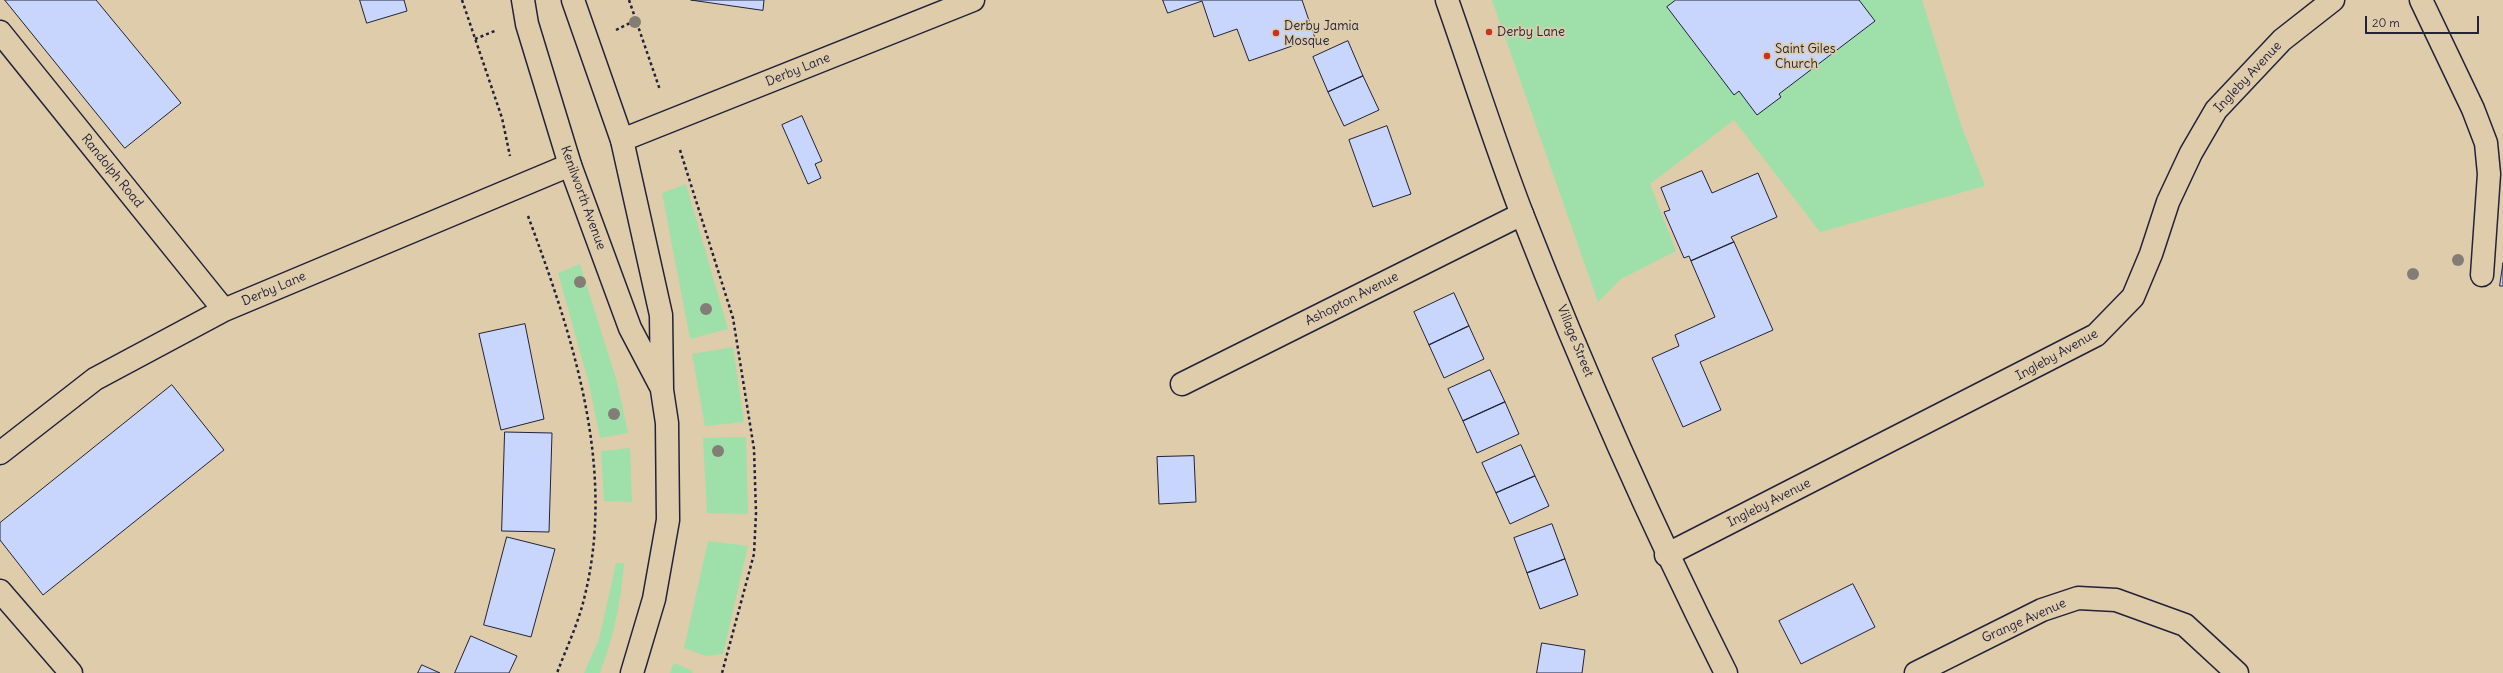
<!DOCTYPE html>
<html>
<head>
<meta charset="utf-8">
<style>
  body { margin:0 }
  #map { position:relative; width:2503px; height:673px; overflow:hidden; background:#dfccaa; font-family:Delius,sans-serif }
  canvas { display:block }
  .scale { position:absolute; left:2365px; top:16px; width:114px; height:18px; box-sizing:border-box; border:2px solid #22223b; border-top:0; padding-left:5px; font-size:12px; line-height:14px; white-space:nowrap; color:#22223b; -webkit-text-stroke:3px #dfccaa; paint-order:stroke }
</style>
</head>
<body>
<div id="map">
<canvas width="2503" height="673"></canvas>
<div class="scale">20 m</div>
</div>
<script>
const g = document.querySelector('canvas').getContext('2d');
g.lineJoin = 'round';
function fill(path, color) { g.fillStyle = color; g.fill(path, 'evenodd'); }
function stroke(path, color, width, dash) { g.strokeStyle = color; g.lineWidth = width; g.lineCap = dash ? 'butt' : 'round'; g.setLineDash(dash || []); g.stroke(path); }
function write(font, color, halo, rows, align = 'center') {
  g.font = font + ' Delius,sans-serif'; g.lineWidth = 3.5; g.setLineDash([]); g.textBaseline = 'middle'; g.strokeStyle = halo; g.fillStyle = color; for (const [text, x, y, turn = 0] of rows) {
    g.save(); g.translate(x, y); g.rotate((+turn || 0) * Math.PI / 180); g.textAlign = isNaN(turn) ? turn : align; if (halo) g.strokeText(text, 0, 0); g.fillText(text, 0, 0); g.restore();
  }
}
const green = new Path2D(`
  M1492,0H1922L1961,125L1985,186L1820,232L1734,120L1650,184L1676,251L1621,279L1598,302Z
  M686,184L728,329L690,339L662,193Z
  M580,264L617,382L628,433L600,438L589,384L558,273Z
  M733,347L744,422L705,426L692,354Z
  M746,437L748,514L707,513L703,438Z
  M630,448L632,502L604,501L601,451Z
  M708,541L748,546L723,654L706,656L684,648Z
  M616,563H624C621,601 614,637 600,673H584L599,639Z
  M674,663L693,671L692,673H670Z`);
const building = new Path2D(`
  M5,0H96L181,103L125,148Z
  M360,0H404L407,11L367,23Z
  M691,0H764L763,10Z
  M1163,0H1302L1315,38L1249,61L1237,29L1214,37L1202,1L1168,13Z
  M1676,0H1859L1875,21L1779,94L1781,97L1757,115L1739,91L1734,95L1667,7Z
  M1348,41L1363,76L1328,92L1313,57Z
  M1363,76L1379,110L1344,126L1328,92Z
  M802,116L822,161L815,164L821,178L808,184L782,125Z
  M1387,126L1411,194L1373,207L1349,140Z
  M1702,171L1712,193L1758,173L1777,217L1731,237L1734,242L1691,261L1689,256L1684,258L1664,212L1670,210L1661,188Z
  M1734,242L1773,330L1700,362L1721,410L1683,427L1652,358L1679,346L1675,335L1715,317L1691,261Z
  M2503,263V286H2500Z
  M1454,293L1469,326L1429,345L1414,312Z
  M525,324L544,419L501,430L479,334Z
  M1469,326L1484,359L1444,378L1429,345Z
  M1490,370L1505,402L1463,421L1448,389Z
  M172,385L224,450L43,595L0,540V523Z
  M1505,402L1519,434L1477,453L1463,421Z
  M505,432L552,433L549,532L502,531Z
  M1521,445L1535,476L1496,493L1482,463Z
  M1194,456L1196,502L1159,504L1157,457Z
  M1535,476L1549,506L1510,524L1496,493Z
  M1552,524L1565,559L1527,573L1514,538Z
  M507,537L555,549L531,637L484,625Z
  M1565,559L1578,595L1540,609L1527,573Z
  M1853,584L1875,627L1801,664L1779,621Z
  M471,636L517,656L509,673H455Z
  M1542,643L1585,650L1582,673H1537Z
  M422,665L440,673H418Z`);
const path = new Path2D(`
  M462,0L502,118L510,156
  M629,0L660,90
  M616,30L636,20
  M475,39L497,30
  M680,150L733,318L754,449L756,513L754,554L722,673
  M528,216C573,337 617,469 584,599C578,624 566,649 557,673`);
const minor = new Path2D(`
  M2421,0L2473,109L2486,143L2489,174L2482,275
  M0,32L224,310
  M622,140L973,0
  M1182,384L1522,214
  M0,453L95,379L224,310L570,165
  M1666,555L2096,335L2133,297L2151,254L2168,202L2191,153L2216,110L2282,40L2333,0
  M0,591L71,673`);
const tertiary = new Path2D(`
  M1447,0C1472,71 1495,144 1522,214C1583,370 1651,524 1726,673
  M1916,673L2042,610L2078,598L2116,600L2185,625L2237,673`);
const trunk = new Path2D(`
  M523,0L527,24L570,165L630,328L660,385
  M573,0L622,140L661,315L662,390L667,423L668,520L654,599L632,673`);
const trees = [
  [635,22],
  [2458,260],
  [2413,274],
  [580,282],
  [706,309],
  [614,414],
  [718,451]
];
const markers = [
  [1489,32,4,"#c8321e"],
  [1276,33,4,"#c8321e"],
  [1767,56,4,"#c8321e"]
];
const poiNames = [
  ["Derby Jamia",1284,26],
  ["Mosque",1284,41],
  ["Derby Lane",1497,32],
  ["Saint Giles",1775,49],
  ["Church",1775,64]
];
const streetNames = [
  ["Derby Lane",798,70,-22],
  ["Ingleby Avenue",2248,77,-47],
  ["Randolph Road",112,171,51],
  ["Kenilworth Avenue",583,198,70],
  ["Derby Lane",274,289,-23],
  ["Ashopton Avenue",1352,299,-27],
  ["Village Street",1575,341,68],
  ["Ingleby Avenue",2057,355,-29],
  ["Ingleby Avenue",1769,503,-27],
  ["Grange Avenue",2024,621,-24]
];
fill(green, '#9fe0aa');
fill(building, '#c8d6fd');
stroke(building, '#22223b', 1);
stroke(minor, '#22223b', 25);
stroke(tertiary, '#22223b', 25);
stroke(trunk, '#22223b', 25);
stroke(path, '#22223b', 2.5, [3, 3]);
stroke(minor, '#dfccaa', 22);
stroke(tertiary, '#dfccaa', 22);
stroke(trunk, '#dfccaa', 22);
g.fillStyle = '#827e76';
for (const [x, y] of trees) { g.beginPath(); g.arc(x, y, 6, 0, 2 * Math.PI); g.fill(); }
for (const [x, y, r, color] of markers) { const dot = new Path2D(); dot.arc(x, y, r, 0, 2 * Math.PI); g.fillStyle = color; g.fill(dot); stroke(dot, '#dfccaa', 1.5); }
write('13px', '#22223b', '#dfccaa', poiNames, 'left');
write('13px', '#22223b', '#dfccaa', streetNames);
</script>
</body>
</html>
